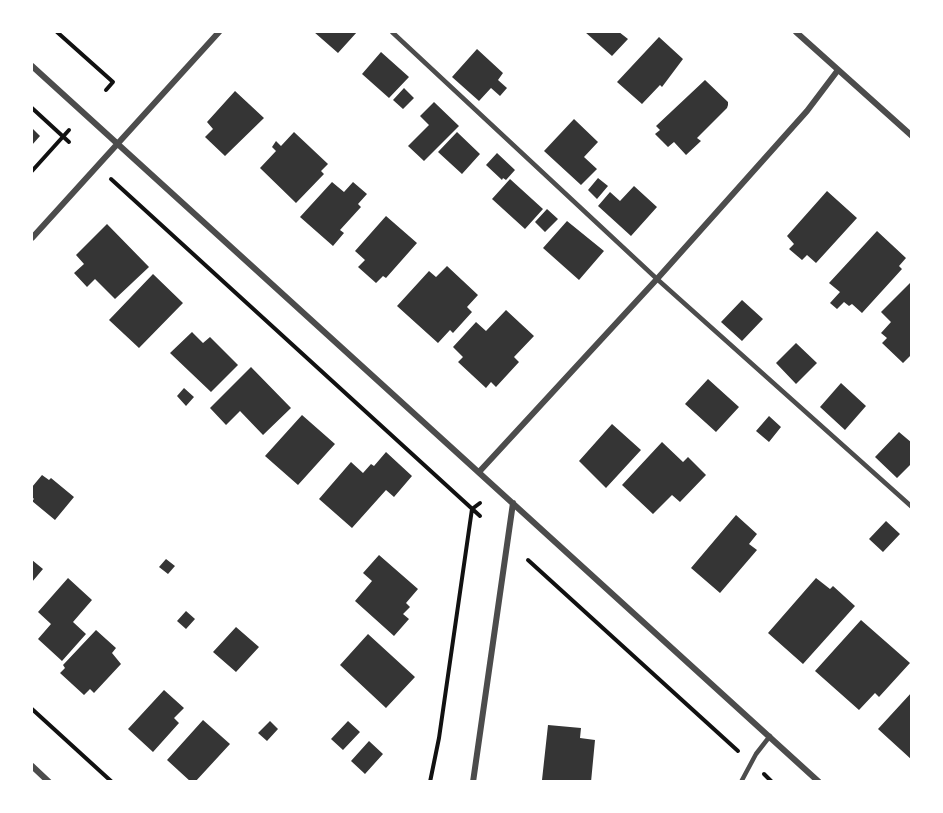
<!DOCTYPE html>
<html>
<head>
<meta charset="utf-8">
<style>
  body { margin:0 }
  #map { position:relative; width:943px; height:813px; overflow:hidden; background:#fff; font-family:Helvetica,sans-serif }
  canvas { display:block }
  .frame { position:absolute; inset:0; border:33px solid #fff; pointer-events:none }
</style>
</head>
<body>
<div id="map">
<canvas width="943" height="813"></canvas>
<div class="frame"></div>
</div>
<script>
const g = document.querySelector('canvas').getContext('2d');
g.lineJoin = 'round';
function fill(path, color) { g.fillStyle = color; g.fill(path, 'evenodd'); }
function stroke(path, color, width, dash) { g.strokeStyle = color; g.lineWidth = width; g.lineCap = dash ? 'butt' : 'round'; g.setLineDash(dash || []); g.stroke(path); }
const building = new Path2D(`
  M314,32H357L338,53Z
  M585,32H619L628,39L612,56Z
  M659,37L683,59L662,87L660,85L642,104L617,82Z
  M477,49L503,73L498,80L507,88L500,96L491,88L479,101L452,77Z
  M381,52L409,77L389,98L362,74Z
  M705,80L728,102V105L727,108L697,138L701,141L686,155L674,142L668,147L655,134L660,130L656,126Z
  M404,88L414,98L403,109L393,100Z
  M235,91L264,118L225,156L205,137L213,129L207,122Z
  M434,102L459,126L424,161L408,146L429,125L420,116Z
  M574,119L598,142L584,157L597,169L581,185L544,151Z
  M32,128L40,136L32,145Z
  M294,132L328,164L321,171L324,174L296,203L260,168L276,151L272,147L276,141L281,146Z
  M457,132L480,154L462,174L438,152Z
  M497,153L515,170L506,180L503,178L502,180L486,165Z
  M598,178L608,186L597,199L588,190Z
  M510,179L543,209L525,229L492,199Z
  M332,182L344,192L353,182L367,194L358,204L361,207L340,230L344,233L333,246L300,217Z
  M634,186L657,207L631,236L598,206L610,192L620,201Z
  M827,191L857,218L816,263L807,255L802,260L789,249L794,244L787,236Z
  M547,209L558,219L545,232L535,222Z
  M386,216L417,243L386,278L383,276L376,283L358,267L365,260L355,251Z
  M567,221L604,251L579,280L543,248Z
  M107,224L149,267L115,299L95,279L87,287L74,273L84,264L76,255Z
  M877,231L906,258L899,266L902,269L862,313L852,304L849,306L844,302L837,309L830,303L840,292L829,283Z
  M447,266L478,295L467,307L472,312L453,333L450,330L438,343L397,306L429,271L436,277Z
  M153,274L183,303L139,348L109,320Z
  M912,281V354L903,363L882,343L887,338L881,333L891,322L881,312Z
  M742,300L763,319L742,341L721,322Z
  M506,310L534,336L514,357L519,362L496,387L491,382L486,388L458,362L463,357L453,347L476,322L486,331Z
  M192,332L203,343L210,337L238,365L211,392L170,353Z
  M796,343L817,363L796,384L776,363Z
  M251,367L291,408L263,435L240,411L226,425L210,408Z
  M708,379L739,407L716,432L685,404Z
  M841,383L866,406L845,430L820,407Z
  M184,388L194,397L186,406L177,396Z
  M302,415L335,444L298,485L265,456Z
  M769,416L781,427L769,442L756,431Z
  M612,424L641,450L606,488L579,461Z
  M899,432L912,443V463L897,478L875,457Z
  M662,442L683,462L688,457L706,475L680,502L672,495L653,514L622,485Z
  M386,452L412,476L394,497L386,490L352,528L319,499L351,462L363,473L371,464L374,466Z
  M42,475L49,480L51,478L74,497L55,520L32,501L34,499L32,497V487Z
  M736,515L757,534L749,544L757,550L720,593L691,568Z
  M886,521L900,534L883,552L869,539Z
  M379,555L418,589L406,603L410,607L403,614L409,619L394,636L355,601L372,581L363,573Z
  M166,559L175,566L168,574L159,567Z
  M32,560L43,569L32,582Z
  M68,578L92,600L73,622L86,634L62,661L38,639L51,624L38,612Z
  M816,578L830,589L833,586L855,606L803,664L768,633Z
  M186,611L195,619L186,629L177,621Z
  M861,620L910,663L879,697L875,693L859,710L815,671Z
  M236,627L259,647L236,672L213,652Z
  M96,630L116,648L112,653L121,664L94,693L90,689L84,695L60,673L65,668L63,665Z
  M368,634L415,677L386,708L340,665Z
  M164,690L184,708L174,718L179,723L153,752L128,729Z
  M912,692V760L878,729Z
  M203,720L230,744L195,782H191L167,760Z
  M270,721L278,729L267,741L258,733Z
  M348,721L360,732L343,750L331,739Z
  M548,725L581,728L580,738L595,740L591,782L542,780Z
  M369,741L383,754L365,774L351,761Z`);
const path = new Path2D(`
  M57,32L113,82L106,90
  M32,108L69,142
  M32,171L69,130
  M111,179L480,516
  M528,560L738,751
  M32,709L112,782
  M764,774L772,782
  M430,782L439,738L472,509L480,503`);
const service = new Path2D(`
  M392,32L657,279L912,507
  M741,782L756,754L770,736`);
const minor = new Path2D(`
  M796,32L912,136
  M32,66L819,782
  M32,238L219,32
  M479,472L657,279L807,111L838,70
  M32,766L49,782
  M473,782L513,503`);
fill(building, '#353535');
stroke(path, '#111', 4);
stroke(service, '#4c4c4c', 4.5);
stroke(minor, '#4c4c4c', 6);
</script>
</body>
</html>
